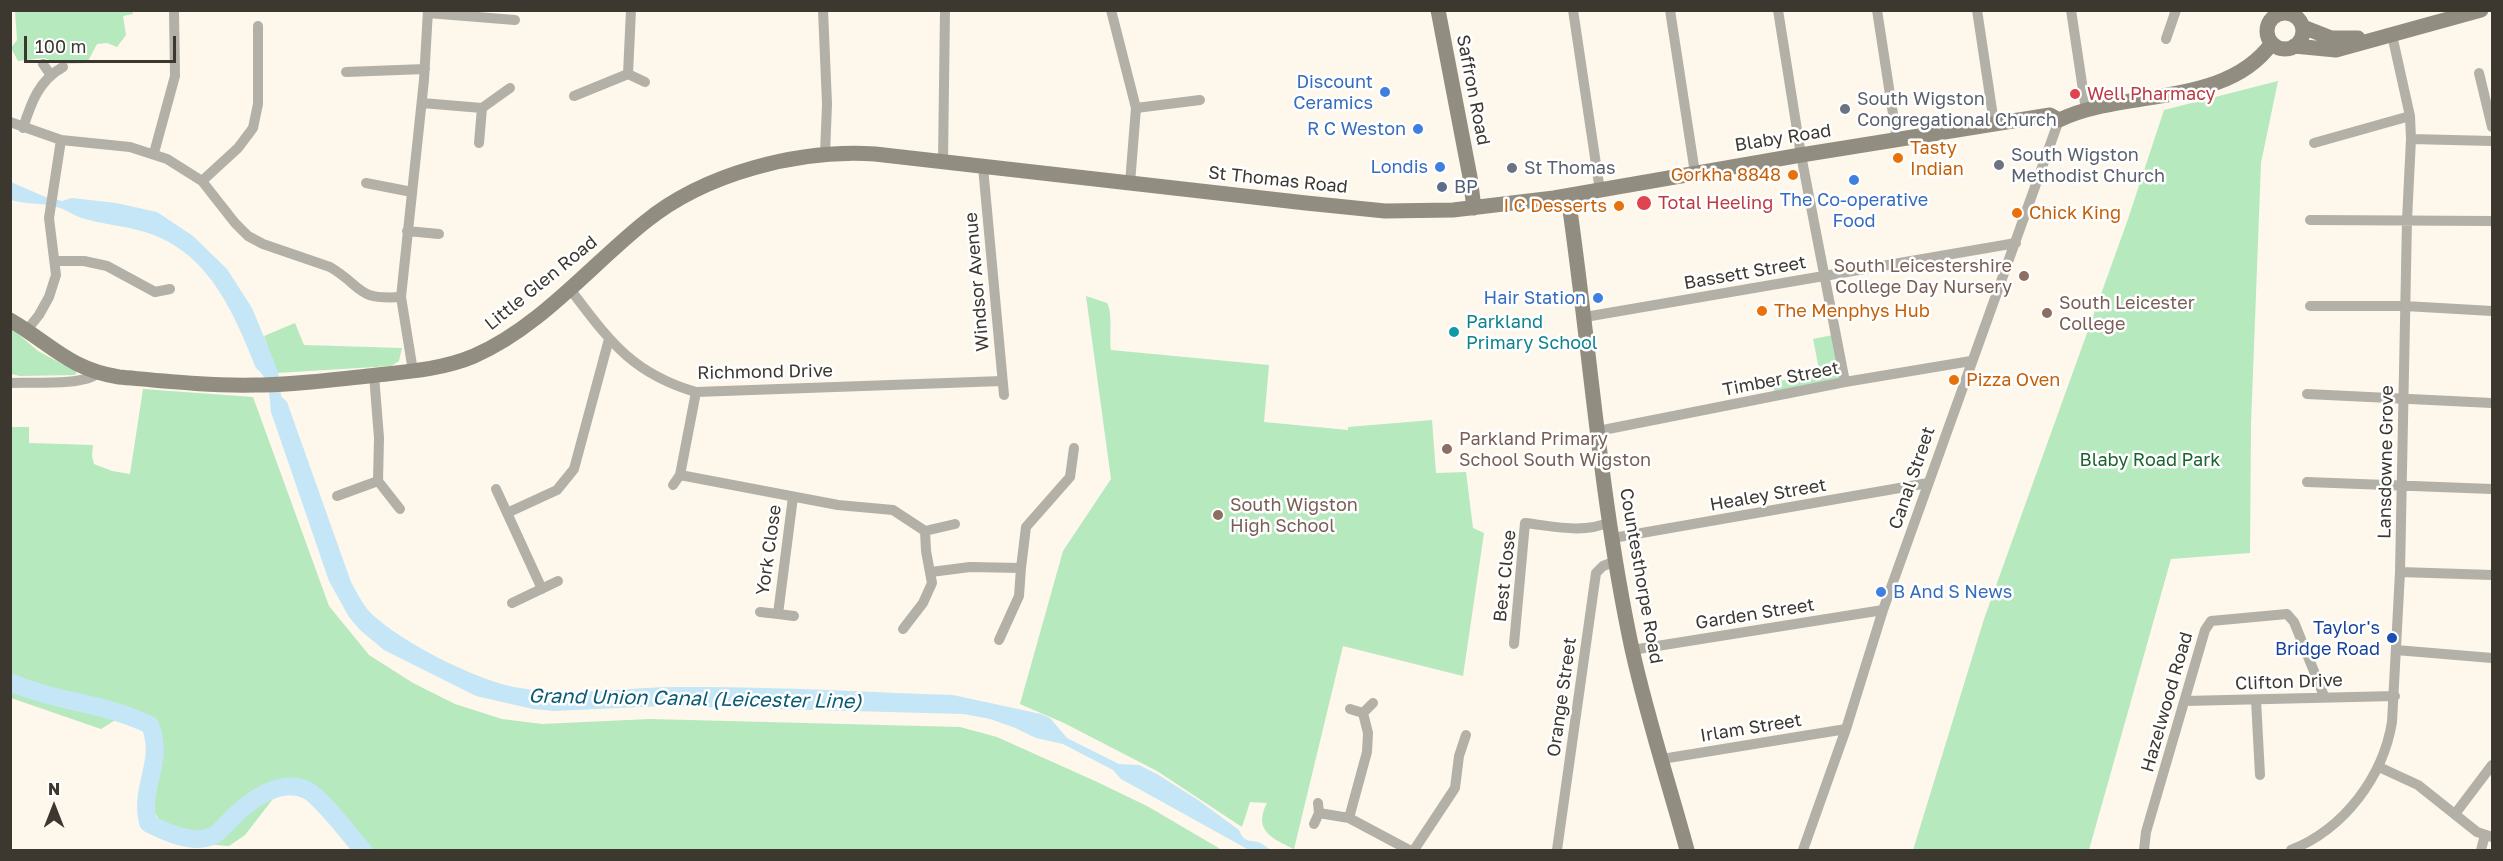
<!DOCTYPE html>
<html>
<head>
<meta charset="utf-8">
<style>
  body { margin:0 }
  #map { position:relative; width:2503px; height:861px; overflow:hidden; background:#fef7eb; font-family:"Golos Text",sans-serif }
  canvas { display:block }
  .frame { position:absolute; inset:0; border:12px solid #3c3830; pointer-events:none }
  .north { position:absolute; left:24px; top:777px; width:60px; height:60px; -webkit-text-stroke:4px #fff; paint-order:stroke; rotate:0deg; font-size:16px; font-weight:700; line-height:24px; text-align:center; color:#3c3830 }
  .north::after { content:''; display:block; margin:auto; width:21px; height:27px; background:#3c3830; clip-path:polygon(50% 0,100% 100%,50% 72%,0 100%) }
  .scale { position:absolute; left:24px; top:36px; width:152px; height:27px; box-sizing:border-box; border:3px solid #3c3830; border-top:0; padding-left:8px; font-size:18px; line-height:21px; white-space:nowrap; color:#3c3830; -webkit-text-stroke:4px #fff; paint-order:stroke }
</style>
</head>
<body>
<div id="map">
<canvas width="2503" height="861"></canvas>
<div class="frame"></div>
<div class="north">N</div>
<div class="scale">100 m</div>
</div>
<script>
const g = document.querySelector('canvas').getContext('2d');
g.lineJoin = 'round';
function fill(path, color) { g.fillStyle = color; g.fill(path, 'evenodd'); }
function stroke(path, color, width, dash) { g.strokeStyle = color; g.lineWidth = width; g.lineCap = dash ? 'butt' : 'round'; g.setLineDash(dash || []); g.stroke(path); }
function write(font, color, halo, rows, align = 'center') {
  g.font = font + ' "Golos Text",sans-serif'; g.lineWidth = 5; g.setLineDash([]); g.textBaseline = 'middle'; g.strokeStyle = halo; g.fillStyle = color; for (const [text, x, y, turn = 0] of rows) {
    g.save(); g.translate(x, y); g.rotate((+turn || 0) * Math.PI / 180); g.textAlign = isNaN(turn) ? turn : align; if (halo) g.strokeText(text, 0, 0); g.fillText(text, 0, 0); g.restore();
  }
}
const green = new Path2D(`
  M15,11H132L133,14L123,16L126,35L117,47L107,43L97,44L87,63L61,64L44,58L18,61L11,48L17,40Z
  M2278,81L2261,163L2251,424L2250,553L2171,559L2089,850H1913L1984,619L2127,222L2164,110Z
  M1086,296L1107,303C1113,313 1109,336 1111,350L1269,365L1264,422L1348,430V427L1432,420L1436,473L1466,472L1473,528L1484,533L1463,676L1343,646L1294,849C1271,838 1253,830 1267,803L1250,802L1242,827L1157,771L1064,723L1020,704L1063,551L1111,479Z
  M295,323L304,345L402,348L399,361L391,366L277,373L264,336Z
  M11,328L38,351L77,372L75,375L20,376L11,374Z
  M1833,335L1842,384L1775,395L1772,382L1820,374L1813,339Z
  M143,389L253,397L329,606L369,655L413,683L455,704L502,719L542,724L650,719L960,727L997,737L1095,781L1147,806L1222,850H361C343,813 320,790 276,795L245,835L229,846C190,843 150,837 151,788C151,775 156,760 158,747L151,734L117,719L101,729L11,698L12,427H29V443L93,445L92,456L94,464L112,471L130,474Z`);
const water = new Path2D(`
  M11,182L43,196L62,201L72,198L116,203L157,212L193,236L227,269L252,308L278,371L281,396L287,402L351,582C356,591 361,601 367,609C395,640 479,682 520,688C572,697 626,687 679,687C770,686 862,692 953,695L1041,714L1050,718L1067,738L1119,764L1139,765L1157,774L1198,800L1239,830C1244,842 1248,840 1258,842C1263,844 1268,848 1271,850H1249L1121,779L1113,770L1063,744L1036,738L1013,727L990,719L964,714L662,706L554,711L533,709L476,696L384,650L360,630L349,617L329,581L271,412C270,397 269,378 256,368C234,313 209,253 148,233C128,226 106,225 85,219C76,217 69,211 60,208C44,202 27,205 11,200Z`);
const river = new Path2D(`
  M10,682C55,702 106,703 150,725C165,763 139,785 148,823C165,832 195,846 214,835C221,831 228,822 234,816C252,799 281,778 307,790C321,797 351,837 363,850`);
const street = new Path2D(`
  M823,10L827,104L825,154
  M1111,10L1136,108L1130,183
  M1573,10L1600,191
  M1670,10L1695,173
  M1778,10L1801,155L1845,382
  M1877,10L1897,140
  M1977,10L1994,123
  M2071,10L2086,110
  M428,13L515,20
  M2166,39L2176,10
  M43,64L50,74
  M346,72L425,69
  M2479,73L2492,127
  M628,74L645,82
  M574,96L628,74L631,10
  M422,103L482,108
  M1136,108L1200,100
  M10,122L61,140L130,147L167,159L202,181L235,223L248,236L263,244L330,267C364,287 355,300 401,297
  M23,128C31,103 39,80 63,67
  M2411,139L2492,141
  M479,143L482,108L510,88
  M2314,143L2410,116
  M154,153L175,76L174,10
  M943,162L945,10
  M983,167L1004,395
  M202,181L238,148L253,128L258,104V26
  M366,183L412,192
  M2310,220L2492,221
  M407,231L439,234
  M55,261H84L107,266L155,292L170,289
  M570,289C609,340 631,373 696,392L1002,381
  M2310,306H2405L2492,311
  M1585,317L2016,243
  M27,330L39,315L49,297L56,275L49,218L61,140
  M413,371L401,297L424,80L428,10
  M10,383C31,382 84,386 98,373
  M2307,394L2492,403
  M1598,431L1845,382L1971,361
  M680,475L838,505L893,510L925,531L926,551L932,583L923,603L903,629
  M378,481L400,509
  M2307,482L2492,489
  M673,485L680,475L696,392
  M496,489L542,589
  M337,496L378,481L379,438L374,375
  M507,513L557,490L574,469L609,339
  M925,531L955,524
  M1613,538L1928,483
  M931,572L970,567L1021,568L1026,527L1070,477L1074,448
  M2400,572L2492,575
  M512,603L558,581
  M760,612L778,614L793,497
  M778,614L794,616
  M999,640L1019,596L1021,568
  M1514,644L1525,523C1553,526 1583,534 1610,522
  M1632,650L1883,610
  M2396,650L2492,658
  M2256,700L2260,775
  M2185,701L2395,696
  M1350,709L1363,713L1373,703
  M1662,759L1846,729
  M2379,767L2418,785L2477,832L2492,837
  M1319,813L1349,818L1409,850
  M2455,814L2492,765
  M1349,818L1367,752L1368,733L1363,713
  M1314,824L1319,813L1318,803
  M1414,850L1455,788L1459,756L1466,735
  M1557,850L1596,573L1603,566L1616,561
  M1803,850L1846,729L1883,610L2059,120
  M2144,850L2146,832L2205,630L2211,621L2287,614L2294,622L2324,696
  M2291,850C2344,829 2383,777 2392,722L2400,572L2407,220L2411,139L2410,116L2392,35
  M2481,850L2485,835`);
const secondary = new Path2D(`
  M1438,10L1470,177L1474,208
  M2267 31a18 18 0 1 1 36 0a18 18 0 1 1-36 0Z
  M2303,27L2331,38H2358
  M2294,46L2336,50L2481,10
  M1568,196C1590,347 1600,500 1632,649C1647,717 1669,784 1687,850
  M10,320C51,344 69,369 119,377C164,381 210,386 255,385C293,385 330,380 368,376C403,372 441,370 474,356C539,328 590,266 645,222C705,173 799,149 875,154L1306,203L1385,211L1453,210L1554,198L1801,155L2050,115L2059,120C2126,88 2225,108 2272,43`);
const markers = [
  [1385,92,6,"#3f7fe0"],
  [2075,94,6,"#e0444e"],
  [1845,109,6,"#6b7280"],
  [1418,129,6,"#3f7fe0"],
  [1898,158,6,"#e8710a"],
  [1999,165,6,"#6b7280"],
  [1440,167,6,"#3f7fe0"],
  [1512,168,6,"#6b7280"],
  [1793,175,6,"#e8710a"],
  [1854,180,6,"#3f7fe0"],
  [1442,187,6,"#5c6f8a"],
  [1644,203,8,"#e0444e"],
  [1619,206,6,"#e8710a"],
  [2017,213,6,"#e8710a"],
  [2024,276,6,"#8d6e63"],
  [1598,298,6,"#3f7fe0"],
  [1762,311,6,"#e8710a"],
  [2047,313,6,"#8d6e63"],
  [1454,332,6,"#0f9aa8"],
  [1954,380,6,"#e8710a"],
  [1447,449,6,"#8d6e63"],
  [1218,515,6,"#8d6e63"],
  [1881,592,6,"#3f7fe0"],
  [2392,638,6,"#1a4fb4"]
];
const shopNames = [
  ["Discount",1373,82],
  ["Ceramics",1373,103],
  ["R C Weston",1406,129],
  ["Londis",1428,167],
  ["The Co-operative",1854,200,"center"],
  ["Food",1854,221,"center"],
  ["Hair Station",1586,298],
  ["B And S News",1893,592,"left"]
];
const streetNames = [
  ["Saffron Road",1473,90,79],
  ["Blaby Road",1783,138,-9],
  ["St Thomas Road",1278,180,6],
  ["Bassett Street",1745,273,-10],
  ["Windsor Avenue",977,282,-95],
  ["Little Glen Road",541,283,-39],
  ["Richmond Drive",765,372,-1],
  ["Timber Street",1781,379,-11],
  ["Lansdowne Grove",2386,462,-89],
  ["Canal Street",1912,478,-71],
  ["Healey Street",1768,495,-10],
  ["York Close",769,550,-82],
  ["Best Close",1505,576,-84],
  ["Countesthorpe Road",1641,576,80],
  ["Garden Street",1755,614,-9],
  ["Clifton Drive",2289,682,-2],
  ["Orange Street",1562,697,-82],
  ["Hazelwood Road",2167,702,-74],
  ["Irlam Street",1751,728,-9]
];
const healthNames = [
  ["Well Pharmacy",2087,94],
  ["Total Heeling",1658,203]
];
const worshipNames = [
  ["South Wigston",1857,99],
  ["Congregational Church",1857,120],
  ["South Wigston",2011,155],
  ["Methodist Church",2011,176],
  ["St Thomas",1524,168]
];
const foodNames = [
  ["Tasty",1910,148],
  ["Indian",1910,169],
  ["Gorkha 8848",1781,175,"right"],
  ["I C Desserts",1607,206,"right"],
  ["Chick King",2029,213],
  ["The Menphys Hub",1774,311],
  ["Pizza Oven",1966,380]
];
const serviceNames = [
  ["BP",1454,187]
];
const educationNames = [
  ["South Leicestershire",2012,266,"right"],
  ["College Day Nursery",2012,287,"right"],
  ["South Leicester",2059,303],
  ["College",2059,324],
  ["Parkland Primary",1459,439],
  ["School South Wigston",1459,460],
  ["South Wigston",1230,505],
  ["High School",1230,526]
];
const cultureNames = [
  ["Parkland",1466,322],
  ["Primary School",1466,343]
];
const parkNames = [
  ["Blaby Road Park",2150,460]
];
const transitNames = [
  ["Taylor's",2380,628],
  ["Bridge Road",2380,649]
];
const waterNames = [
  ["Grand Union Canal (Leicester Line)",695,699,1]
];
fill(green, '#b6e9bd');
fill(water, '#c4e6f6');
stroke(river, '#c4e6f6', 18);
stroke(street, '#b2b0a7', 10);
stroke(secondary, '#918d80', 15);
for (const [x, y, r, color] of markers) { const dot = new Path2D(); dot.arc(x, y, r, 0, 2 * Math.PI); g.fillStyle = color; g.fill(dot); stroke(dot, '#fff', 2); }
write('18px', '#366cbe', '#fff', shopNames, 'right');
write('18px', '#3c3830', '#fff', streetNames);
write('18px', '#be3a42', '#fff', healthNames, 'left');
write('18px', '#5b616d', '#fff', worshipNames, 'left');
write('18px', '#c56008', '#fff', foodNames, 'left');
write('18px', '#4e5e75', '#fff', serviceNames, 'left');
write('18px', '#785e54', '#fff', educationNames, 'left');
write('18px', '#0d838f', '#fff', cultureNames, 'left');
write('18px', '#1b632e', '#fff', parkNames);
write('18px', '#164399', '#fff', transitNames, 'right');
write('italic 20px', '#0c5b75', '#fff', waterNames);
</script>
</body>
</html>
